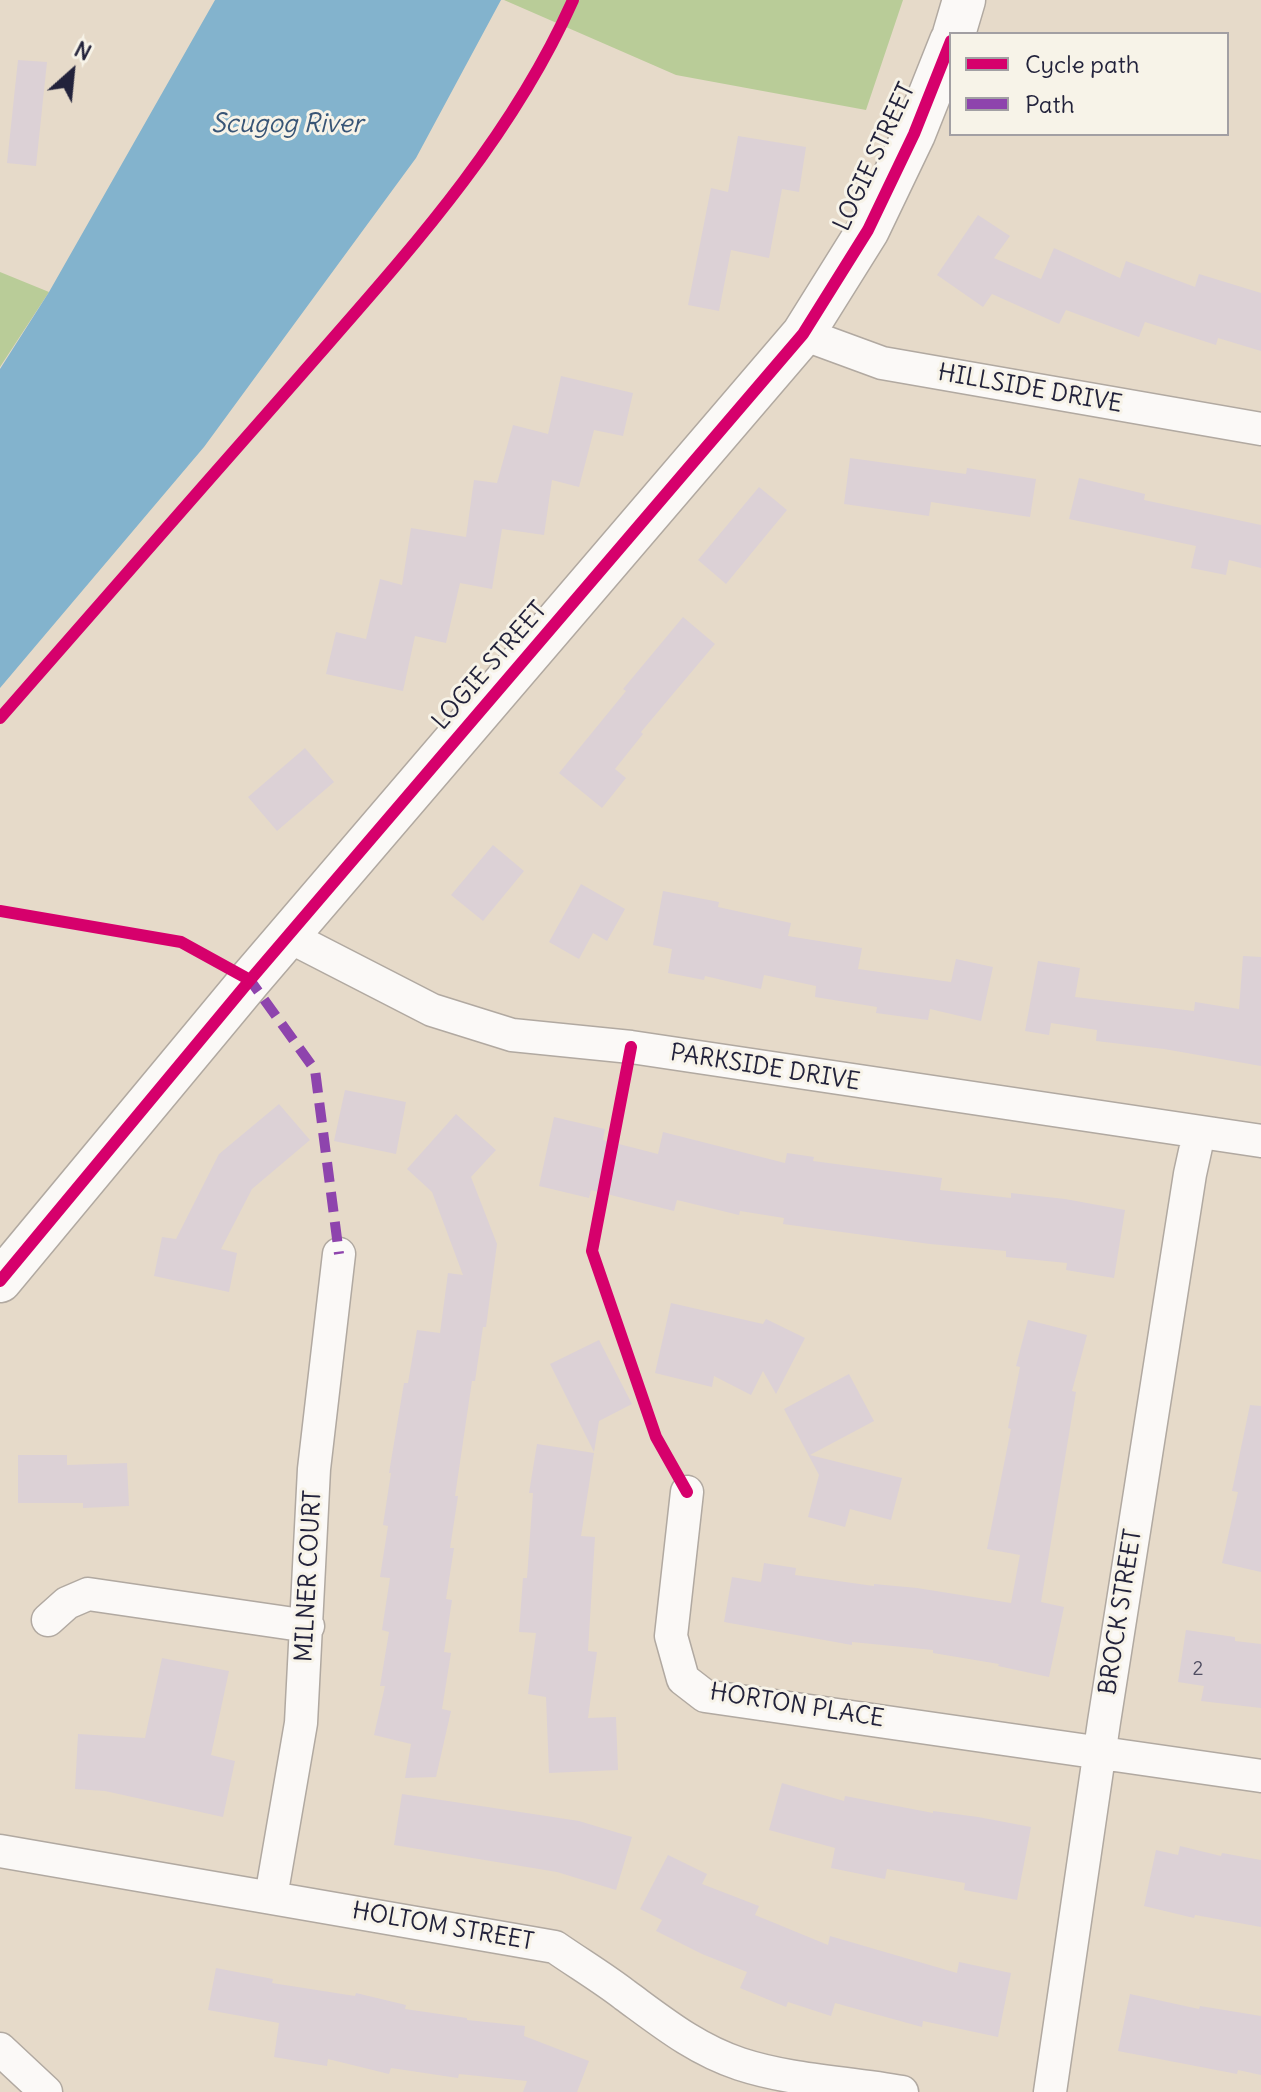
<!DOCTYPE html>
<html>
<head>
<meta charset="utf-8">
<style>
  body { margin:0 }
  #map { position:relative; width:1261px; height:2092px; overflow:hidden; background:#e6dac9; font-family:Delius,sans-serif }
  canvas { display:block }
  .legend { position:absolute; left:949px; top:32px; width:280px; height:104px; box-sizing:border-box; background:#f7f3e8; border:2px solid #a29fa3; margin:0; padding:10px 14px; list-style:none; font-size:24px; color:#22223b }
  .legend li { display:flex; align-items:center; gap:16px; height:40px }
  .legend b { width:40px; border:2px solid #a29fa3 }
  .north { position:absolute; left:32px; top:32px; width:80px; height:80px; -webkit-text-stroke:6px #f7f3e8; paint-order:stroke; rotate:27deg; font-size:22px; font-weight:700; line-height:32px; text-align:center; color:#22223b }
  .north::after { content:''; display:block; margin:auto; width:28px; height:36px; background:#22223b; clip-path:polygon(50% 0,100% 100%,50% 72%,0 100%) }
</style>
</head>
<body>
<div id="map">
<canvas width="1261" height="2092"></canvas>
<ul class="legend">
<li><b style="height:10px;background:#d6006c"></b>Cycle path</li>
<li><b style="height:10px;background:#8e44ad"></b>Path</li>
</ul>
<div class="north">N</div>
</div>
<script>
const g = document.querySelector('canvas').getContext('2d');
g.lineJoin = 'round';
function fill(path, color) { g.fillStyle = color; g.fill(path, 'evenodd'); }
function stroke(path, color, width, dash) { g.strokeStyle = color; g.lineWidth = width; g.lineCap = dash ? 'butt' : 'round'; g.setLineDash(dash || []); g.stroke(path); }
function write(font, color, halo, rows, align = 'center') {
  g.font = font + ' Delius,sans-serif'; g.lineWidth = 6; g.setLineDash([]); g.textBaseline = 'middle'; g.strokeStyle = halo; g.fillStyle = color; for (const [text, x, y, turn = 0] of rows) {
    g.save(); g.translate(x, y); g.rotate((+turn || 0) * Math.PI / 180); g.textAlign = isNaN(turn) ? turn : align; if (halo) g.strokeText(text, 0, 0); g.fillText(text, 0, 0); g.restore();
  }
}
const green = new Path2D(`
  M504,0H903L866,110L676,75Z
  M0,272L49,292L0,367Z`);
const water = new Path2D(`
  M215,0H501L416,158L204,447L0,688V369L49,292Z`);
const building = new Path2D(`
  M18,60L47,62L36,166L7,163Z
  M738,136L806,147L799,192L782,189L769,258L731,250L719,311L688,305L711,188L728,192Z
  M978,215L1010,236L994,258L1041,279L1054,248L1120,278L1126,261L1195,287L1199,274L1261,293V351L1218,338L1216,345L1145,322L1139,337L1066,310L1059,324L992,294L983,307L937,275Z
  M561,376L633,393L623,436L594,430L579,487L552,480L544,535L502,529L492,589L460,583L446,643L415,636L403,691L326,674L336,632L366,639L380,579L402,585L411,528L466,537L474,480L497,483L513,425L548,434Z
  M850,458L966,474L967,468L1036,479L1030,517L931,502L929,516L844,504Z
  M1079,478L1145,494L1144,500L1261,525V568L1229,560L1226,575L1191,568L1196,546L1069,519Z
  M759,487L787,510L726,584L698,560Z
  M683,617L715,644L641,732L643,734L615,769L626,778L602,808L559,773L626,691L623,689Z
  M305,748L334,782L277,831L248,797Z
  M493,845L524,871L483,921L451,895Z
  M581,884L625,909L607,941L593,933L579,959L549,942Z
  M663,891L719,902L718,907L791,923L788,936L862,948L858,969L951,982L956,959L993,967L981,1021L930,1009L928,1020L876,1013L877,1007L815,997L816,986L764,975L761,989L705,976L704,980L668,973L672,949L653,945Z
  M1243,956L1261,957V1066L1164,1049L1096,1041L1097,1030L1051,1023L1049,1035L1025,1031L1038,961L1080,968L1075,997L1194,1011L1195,1002L1239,1009Z
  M345,1090L406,1102L396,1154L334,1141Z
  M279,1104L310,1140L252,1189L221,1249L237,1253L229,1292L154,1276L162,1237L176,1239L219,1154Z
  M456,1114L496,1150L471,1177L497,1244L486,1327H483L475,1381H472L455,1496H458L450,1548H454L446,1599L452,1600L444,1652L451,1653L442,1709L451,1711L436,1777L405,1778L411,1744L374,1735L385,1686H380L389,1632L382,1630L390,1578L380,1577L388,1526L383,1525L391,1473H389L404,1383H408L417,1330L440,1333L448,1273L463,1275L432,1192L407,1169Z
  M554,1117L605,1129L603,1140L658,1154L663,1132L785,1163L787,1153L814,1157L813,1161L942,1178L940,1190L1011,1198V1193L1065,1199L1125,1210L1114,1278L1066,1270L1067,1263L1006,1257V1251L930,1244L783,1224L784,1218L740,1211L739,1215L677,1200L674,1211L591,1190L589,1198L539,1186Z
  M671,1303L763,1324L766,1319L805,1338L776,1394L763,1371L751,1395L714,1376L712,1387L655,1373Z
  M1028,1320L1087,1335L1072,1391L1076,1392L1041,1602L1064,1607L1049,1677L998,1666L999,1664L933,1653V1650L852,1642V1645L724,1622L732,1577L761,1582L764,1563L796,1568L795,1575L874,1586V1584L917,1588L1011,1603L1020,1555L987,1549L1011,1429L1008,1428L1020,1367L1016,1366Z
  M599,1340L632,1404L599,1421L594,1452L550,1364Z
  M849,1374L874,1421L810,1455L902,1478L891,1520L850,1509L845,1527L808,1517L819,1475L784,1409Z
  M1250,1405L1261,1406V1572L1222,1563L1238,1492L1232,1491Z
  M537,1444L594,1453L581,1536L595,1537L588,1651L597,1652L588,1718L616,1717L618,1770L549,1773L546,1697L528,1694L536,1633L519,1632L523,1578H527L533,1493H529Z
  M18,1455H67V1465L127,1463L129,1506L83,1508V1503H18Z
  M1186,1630L1235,1637V1641L1261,1644V1708L1201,1701L1204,1686L1178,1682Z
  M162,1658L229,1671L211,1755L235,1761L223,1817L105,1791L75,1789L78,1734L145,1738Z
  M782,1783L844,1801L845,1796L933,1813V1811L978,1817L1031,1827L1017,1900L964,1890L965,1883L887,1869L885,1879L831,1868L835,1848L769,1830Z
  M402,1794L579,1821L632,1837L616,1890L557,1872L394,1845Z
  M1180,1846L1221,1856L1222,1853L1261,1860V1927L1195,1915L1194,1918L1144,1906L1156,1850L1178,1855Z
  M668,1855L707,1874L702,1884L759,1906L755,1915L828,1945L830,1936L957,1973L959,1962L1011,1973L998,2037L923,2021L922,2027L835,2003L831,2016L788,2002L786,2007L740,1988L747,1972L702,1954L656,1931L662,1920L640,1909Z
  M216,1968L273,1979L272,1983L355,1996L356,1993L406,2005L405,2009L467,2018V2020L525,2026L524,2036L589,2061L577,2092H523L527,2081L459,2074L458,2078L391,2068L389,2074L328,2059L327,2066L274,2057L279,2023L208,2010Z
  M1130,1994L1199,2009L1200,2006L1261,2016V2075L1238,2070L1237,2074L1118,2051Z`);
const minor = new Path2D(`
  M803,334L882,363L1261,429
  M288,936L432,1010L512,1035L631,1047L1261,1141
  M687,1492L671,1636L683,1679L705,1696L1261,1776
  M48,1620L67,1603L88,1594L308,1626
  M0,1851L555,1947C578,1963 603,1978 625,1995C662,2022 695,2049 740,2064C792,2081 848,2082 902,2092
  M271,1897L301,1723L314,1469L339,1254
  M0,2049L46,2092
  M1050,2092L1104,1722L1190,1174L1199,1133`);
const tertiary = new Path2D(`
  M954,34L964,0
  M0,1281L250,980L803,334L868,230L914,134L951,41`);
const quiet = new Path2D(`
  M245,977L250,980L315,1070L339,1254`);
const cycleway = new Path2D(`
  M0,718C99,604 200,490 300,376C402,259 509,144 573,0
  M0,911L181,942L250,980
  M631,1047L592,1251L656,1437L687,1492
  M0,1281L250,980L803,334L868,230L914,134L951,41`);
const numberNames = [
  ["2",1198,1669]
];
const streetNames = [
  ["LOGIE STREET",875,157,-65],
  ["HILLSIDE DRIVE",1030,389,10],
  ["LOGIE STREET",490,666,-49],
  ["PARKSIDE DRIVE",765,1068,9],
  ["MILNER COURT",309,1576,-87],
  ["BROCK STREET",1121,1612,-81],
  ["HORTON PLACE",797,1706,9],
  ["HOLTOM STREET",443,1927,10]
];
const waterNames = [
  ["Scugog River",287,125]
];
fill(green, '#b9cc98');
fill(water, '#83b3cd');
fill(building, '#dcd1d6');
stroke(minor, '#b1a9a1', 35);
stroke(tertiary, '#b1a9a1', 45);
stroke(minor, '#fbf9f7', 32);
stroke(tertiary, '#fbf9f7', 42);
stroke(quiet, '#8e44ad', 10, [20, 10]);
stroke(cycleway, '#d6006c', 12);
write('20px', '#504e62', null, numberNames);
write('24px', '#22223b', '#f7f3e8', streetNames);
write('italic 26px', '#385576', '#f7f3e8', waterNames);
</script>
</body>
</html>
